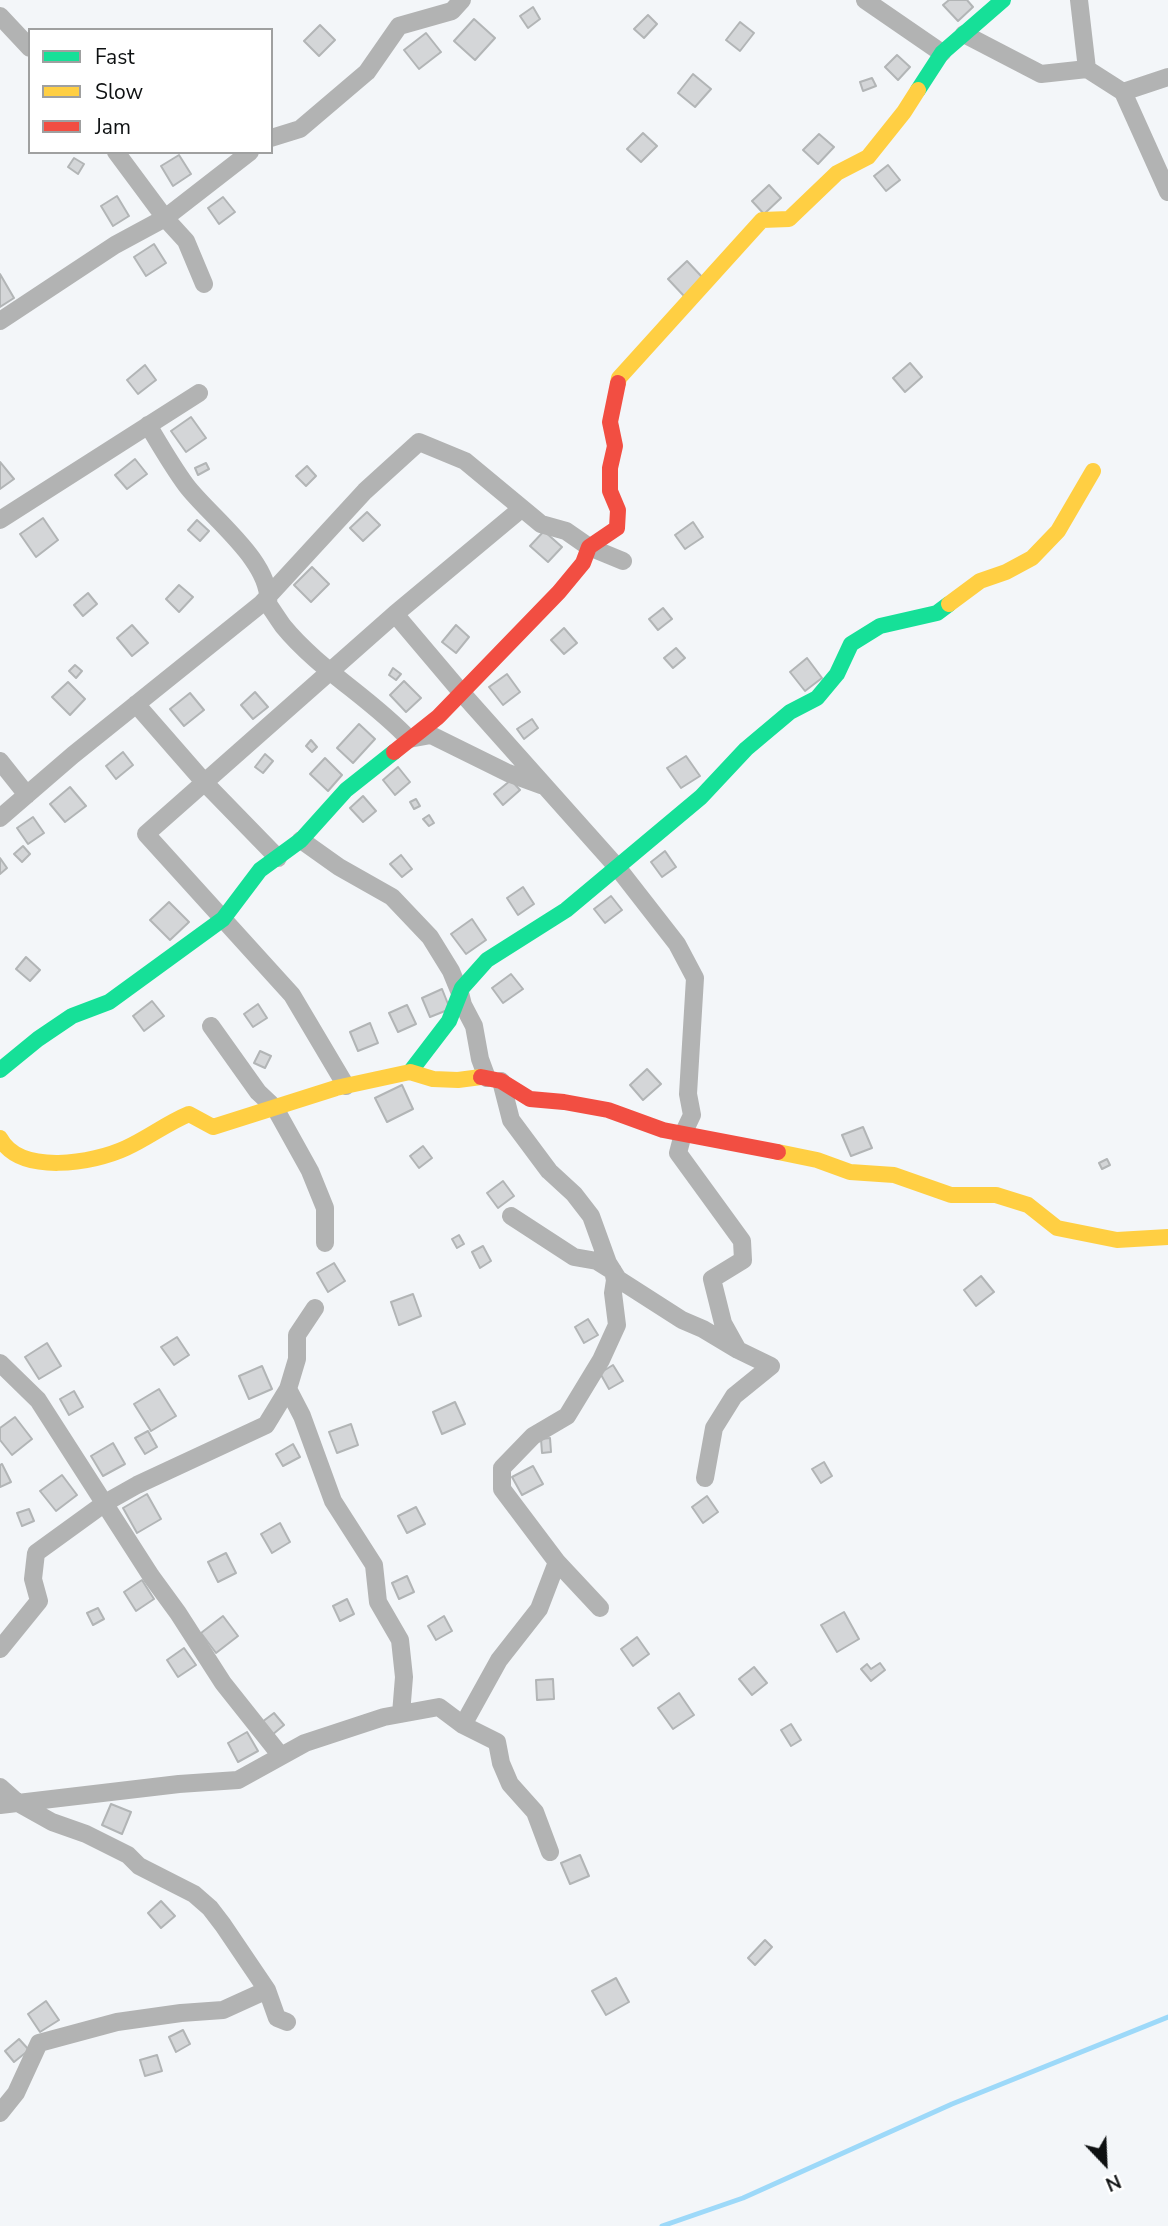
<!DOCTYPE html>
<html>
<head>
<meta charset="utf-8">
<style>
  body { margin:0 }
  #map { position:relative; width:1168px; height:2226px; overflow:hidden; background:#f3f6f9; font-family:"Nunito Sans",sans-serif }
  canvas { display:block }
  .legend { position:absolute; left:28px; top:28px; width:245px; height:126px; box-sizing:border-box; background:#fff; border:2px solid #9fa0a0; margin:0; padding:9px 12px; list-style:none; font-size:21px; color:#0e1112 }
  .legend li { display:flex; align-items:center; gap:14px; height:35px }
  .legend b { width:35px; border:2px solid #9fa0a0 }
  .north { position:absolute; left:1070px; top:2128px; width:70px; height:70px; -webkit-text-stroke:5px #fff; paint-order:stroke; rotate:157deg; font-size:19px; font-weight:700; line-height:28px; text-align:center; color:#0e1112 }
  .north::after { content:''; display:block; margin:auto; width:24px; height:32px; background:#0e1112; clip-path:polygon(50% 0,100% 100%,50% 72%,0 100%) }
</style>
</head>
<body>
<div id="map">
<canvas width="1168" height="2226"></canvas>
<ul class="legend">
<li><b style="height:9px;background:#16e098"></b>Fast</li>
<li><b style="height:9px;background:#ffcf43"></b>Slow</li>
<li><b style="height:9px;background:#f24e42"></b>Jam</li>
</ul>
<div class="north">N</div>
</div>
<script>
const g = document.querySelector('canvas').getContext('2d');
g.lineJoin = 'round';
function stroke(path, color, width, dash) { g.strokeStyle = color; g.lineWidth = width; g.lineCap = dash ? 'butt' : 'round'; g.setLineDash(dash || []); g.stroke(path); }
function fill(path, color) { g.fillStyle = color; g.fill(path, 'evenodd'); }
const stream = new Path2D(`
  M662,2226L743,2198L952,2104L1168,2017`);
const building = new Path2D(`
  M949,0H967L973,7L958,21L943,5Z
  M533,7L540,19L528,28L520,16Z
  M648,15L657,24L644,38L634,29Z
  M474,19L495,38L475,60L454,41Z
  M740,22L754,33L740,51L726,40Z
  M320,25L335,40L319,56L304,41Z
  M426,33L441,52L419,69L404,50Z
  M897,55L910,67L898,80L885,67Z
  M693,74L711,89L695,107L678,93Z
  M872,78L876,86L863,91L860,82Z
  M643,133L657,146L641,162L627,149Z
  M819,134L834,147L818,164L803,150Z
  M179,155L191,174L173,186L161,166Z
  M74,158L84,164L78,174L68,167Z
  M888,165L900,180L886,191L874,176Z
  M769,185L781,198L764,214L752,201Z
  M117,196L129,216L113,226L101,206Z
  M223,197L235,212L219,224L208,208Z
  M154,244L166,263L146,276L134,257Z
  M687,261L703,278L684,296L668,279Z
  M0,274L14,298L0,307Z
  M910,363L922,377L905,392L893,378Z
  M145,365L156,380L138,394L127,380Z
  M191,417L206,438L186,452L171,431Z
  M135,459L147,474L127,489L115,475Z
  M0,462L14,479L0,489Z
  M206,463L209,469L198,475L195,468Z
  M307,466L316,476L306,486L296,476Z
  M367,512L380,525L363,541L350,528Z
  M43,518L58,540L36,557L20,534Z
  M197,520L209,531L200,541L188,530Z
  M693,522L703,537L685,549L675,535Z
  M544,531L562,547L548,562L530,546Z
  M312,567L329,584L311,602L294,585Z
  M179,585L193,597L179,612L166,599Z
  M88,593L97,604L83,616L74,605Z
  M663,608L672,619L658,630L649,619Z
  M132,625L148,643L132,656L117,638Z
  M456,625L469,637L456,653L442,642Z
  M564,628L577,643L564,654L551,640Z
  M676,648L685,658L673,668L664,658Z
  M807,658L822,678L805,691L790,672Z
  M75,665L82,671L76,678L69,671Z
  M393,668L401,674L396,680L389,675Z
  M507,674L520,692L503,705L489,687Z
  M404,681L421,698L406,712L390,695Z
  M68,682L85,699L70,715L52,697Z
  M255,692L268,707L253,719L241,705Z
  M190,693L204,710L184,726L170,709Z
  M532,719L538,728L524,739L517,729Z
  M359,724L375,739L353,763L337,748Z
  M311,740L317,747L312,752L306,746Z
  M123,752L133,765L116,779L106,766Z
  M265,754L273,761L263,773L255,767Z
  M686,756L700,776L681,788L667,768Z
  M325,758L342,775L328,791L310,774Z
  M398,767L410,782L395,795L383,780Z
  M511,780L520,790L503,805L494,794Z
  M70,787L86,806L65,822L50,804Z
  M363,796L376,811L363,822L350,808Z
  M416,799L420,806L414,809L410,802Z
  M429,815L434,823L429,826L423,819Z
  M33,817L44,833L28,844L17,828Z
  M23,846L30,854L22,862L14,854Z
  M665,851L676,867L662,877L651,862Z
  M401,855L412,869L402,877L390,864Z
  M0,858L7,868L0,874Z
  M523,887L534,904L518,915L507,898Z
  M611,896L622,910L605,923L594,909Z
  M169,902L189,922L170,940L150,920Z
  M472,919L486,940L466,954L451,934Z
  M26,957L40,970L30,981L16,969Z
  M511,974L523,989L503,1003L492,988Z
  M442,989L450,1009L430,1017L422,998Z
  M152,1001L164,1016L144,1031L133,1016Z
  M258,1004L267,1018L253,1027L244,1014Z
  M407,1005L416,1024L398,1032L389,1013Z
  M370,1023L378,1043L358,1051L350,1032Z
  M260,1051L271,1056L265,1068L254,1063Z
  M647,1069L661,1084L643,1100L630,1085Z
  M402,1085L413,1109L387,1122L375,1098Z
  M863,1127L872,1148L851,1156L842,1135Z
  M423,1146L432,1158L419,1168L410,1156Z
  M1107,1159L1110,1165L1102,1169L1099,1163Z
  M503,1181L514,1196L498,1208L487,1193Z
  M459,1235L464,1244L457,1248L452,1239Z
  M483,1246L491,1261L480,1268L472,1252Z
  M334,1263L345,1281L328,1292L317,1273Z
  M981,1276L994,1292L976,1306L964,1290Z
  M413,1294L421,1316L399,1325L391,1302Z
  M588,1319L598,1335L584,1343L575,1327Z
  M177,1337L189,1355L174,1365L161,1347Z
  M47,1343L61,1366L39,1379L25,1357Z
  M613,1365L623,1381L609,1389L600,1373Z
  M262,1366L272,1389L249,1399L239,1376Z
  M159,1389L176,1416L151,1431L134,1404Z
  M74,1391L83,1407L69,1415L60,1399Z
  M455,1402L465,1424L442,1434L433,1412Z
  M15,1417L32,1439L12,1455L0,1440V1428Z
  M351,1424L358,1445L337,1453L329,1432Z
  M148,1431L157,1447L145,1454L135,1438Z
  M550,1438L551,1452L542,1453L541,1439Z
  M113,1443L125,1464L103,1476L91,1456Z
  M293,1444L300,1457L283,1466L276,1454Z
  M824,1462L832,1476L821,1483L812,1469Z
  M2,1464L11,1482L0,1487V1465Z
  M533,1466L543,1484L522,1495L512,1477Z
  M62,1475L77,1495L56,1511L40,1491Z
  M147,1494L161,1519L137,1533L123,1508Z
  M707,1496L718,1512L703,1523L692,1507Z
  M416,1507L425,1524L407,1533L398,1516Z
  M29,1509L34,1521L22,1526L17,1513Z
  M280,1523L290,1542L272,1553L261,1534Z
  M226,1553L236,1573L218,1582L208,1562Z
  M407,1576L414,1592L399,1599L392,1583Z
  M142,1580L154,1599L136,1611L124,1592Z
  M347,1599L354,1614L340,1621L333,1606Z
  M98,1608L104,1619L93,1625L87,1613Z
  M844,1612L859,1639L837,1652L821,1625Z
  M223,1616L238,1636L216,1653L201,1633Z
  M444,1616L452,1631L436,1640L428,1626Z
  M637,1637L649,1654L633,1666L621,1649Z
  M184,1648L196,1665L178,1677L167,1660Z
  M880,1663L885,1670L871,1681L861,1669L867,1664L871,1669Z
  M754,1667L767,1683L752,1695L739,1679Z
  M553,1679L554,1699L537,1700L536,1680Z
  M679,1693L694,1715L673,1729L658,1708Z
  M274,1713L284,1725L272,1735L262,1722Z
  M791,1724L801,1740L791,1746L781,1730Z
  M247,1732L258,1751L238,1762L228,1743Z
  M111,1804L131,1812L122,1834L102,1825Z
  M580,1855L589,1876L570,1884L561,1863Z
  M161,1901L175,1916L161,1928L148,1913Z
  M765,1940L772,1947L755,1965L748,1958Z
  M616,1978L629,2002L606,2015L592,1991Z
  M46,2001L59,2020L40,2032L28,2014Z
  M183,2030L190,2044L176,2052L169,2037Z
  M19,2039L29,2050L14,2062L5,2051Z
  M157,2055L162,2071L145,2076L140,2060Z`);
const street = new Path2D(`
  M865,0L942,53
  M1079,0L1087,69L1123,92L1168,77
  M0,16L30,48
  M964,34L1041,74L1087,69
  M1123,92L1168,192
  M271,138L300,129L367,72L399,26L452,11L462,0
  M116,152L165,218L186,241L204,284
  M0,321L115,245L165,218L250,152
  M148,425C160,445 172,466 186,485C209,516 273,562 268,604C273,611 278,619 283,626C319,670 371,698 409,739L431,735L508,773L541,785
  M0,520L199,393
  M395,614L461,692L617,867L677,944L695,978L688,1094L692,1115L683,1134L678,1153L742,1241L743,1260L712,1279L723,1323L738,1350
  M136,704L205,783L278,858
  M0,761L27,795
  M0,818L73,755L261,604L365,491L419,442L465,461L541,524L566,531L589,547L623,561
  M301,840L339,867L392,897L430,937L451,971L460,993L463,1005L474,1026L480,1059L487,1078
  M211,1026L258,1092L275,1108L310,1171L325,1208V1243
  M501,1081L511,1120L549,1171L574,1194L591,1216L608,1263L618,1279L682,1320L703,1329L738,1350L771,1366L734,1396L714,1428L705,1478
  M346,1086L292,995L146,834L395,614L521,509
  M511,1216L574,1257L597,1261L613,1271L615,1280L613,1293L617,1325L601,1360L567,1416L533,1436L502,1468V1489L557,1562L600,1608
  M315,1308L297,1335V1359L288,1389L302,1416L333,1501L374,1565L378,1602L400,1640L404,1677L401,1714
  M0,1363L38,1400L151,1576L178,1613L223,1683L281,1756
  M0,1649L39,1601L33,1579L36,1553L105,1503L137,1485L266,1425L288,1389
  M463,1725L499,1660L539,1609L557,1562
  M0,1787L18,1803L52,1822L86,1834L128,1855L139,1866L194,1894L210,1908L223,1925L267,1990L277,2018L287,2022
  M0,1805L179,1784L238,1780L305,1743L384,1717L439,1707L463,1725L497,1742L501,1763L510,1784L535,1812L550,1852
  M0,2113L16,2093L39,2043L117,2022L181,2013L223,2010L267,1990`);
const fast = new Path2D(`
  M918,90L942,53L1003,0
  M0,1070L38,1039L72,1016L109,1002L223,919L260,870L301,840L346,790L394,752
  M410,1072L449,1021L462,988L487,960L566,910L701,797L746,749L790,712L817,698L837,674L851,644L880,626L937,613L949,604`);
const slow = new Path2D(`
  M618,383L619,378L762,220L789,219L837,173L868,157L904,112L918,90
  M949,604L980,581L1006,572L1032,558L1058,531L1093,471
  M0,1138C20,1176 94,1163 126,1148C148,1138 167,1123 189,1114L213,1127L336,1088L410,1072L433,1079L458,1080L481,1077
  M778,1152L817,1160L850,1172L894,1175L951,1195H996L1028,1205L1057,1228L1117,1240L1168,1237`);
const jam = new Path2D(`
  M394,752L438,717L559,592L583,563L589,547L617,528L618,510L610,491V468L615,446L610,422L618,383
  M481,1077L501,1081L530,1099L564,1102L608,1110L663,1130L778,1152`);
stroke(stream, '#9dd9f9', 5);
fill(building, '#d4d6d8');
stroke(building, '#b2b5b6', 2);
stroke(street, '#b2b3b3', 18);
stroke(fast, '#16e098', 16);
stroke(slow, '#ffcf43', 16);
stroke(jam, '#f24e42', 16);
</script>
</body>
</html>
